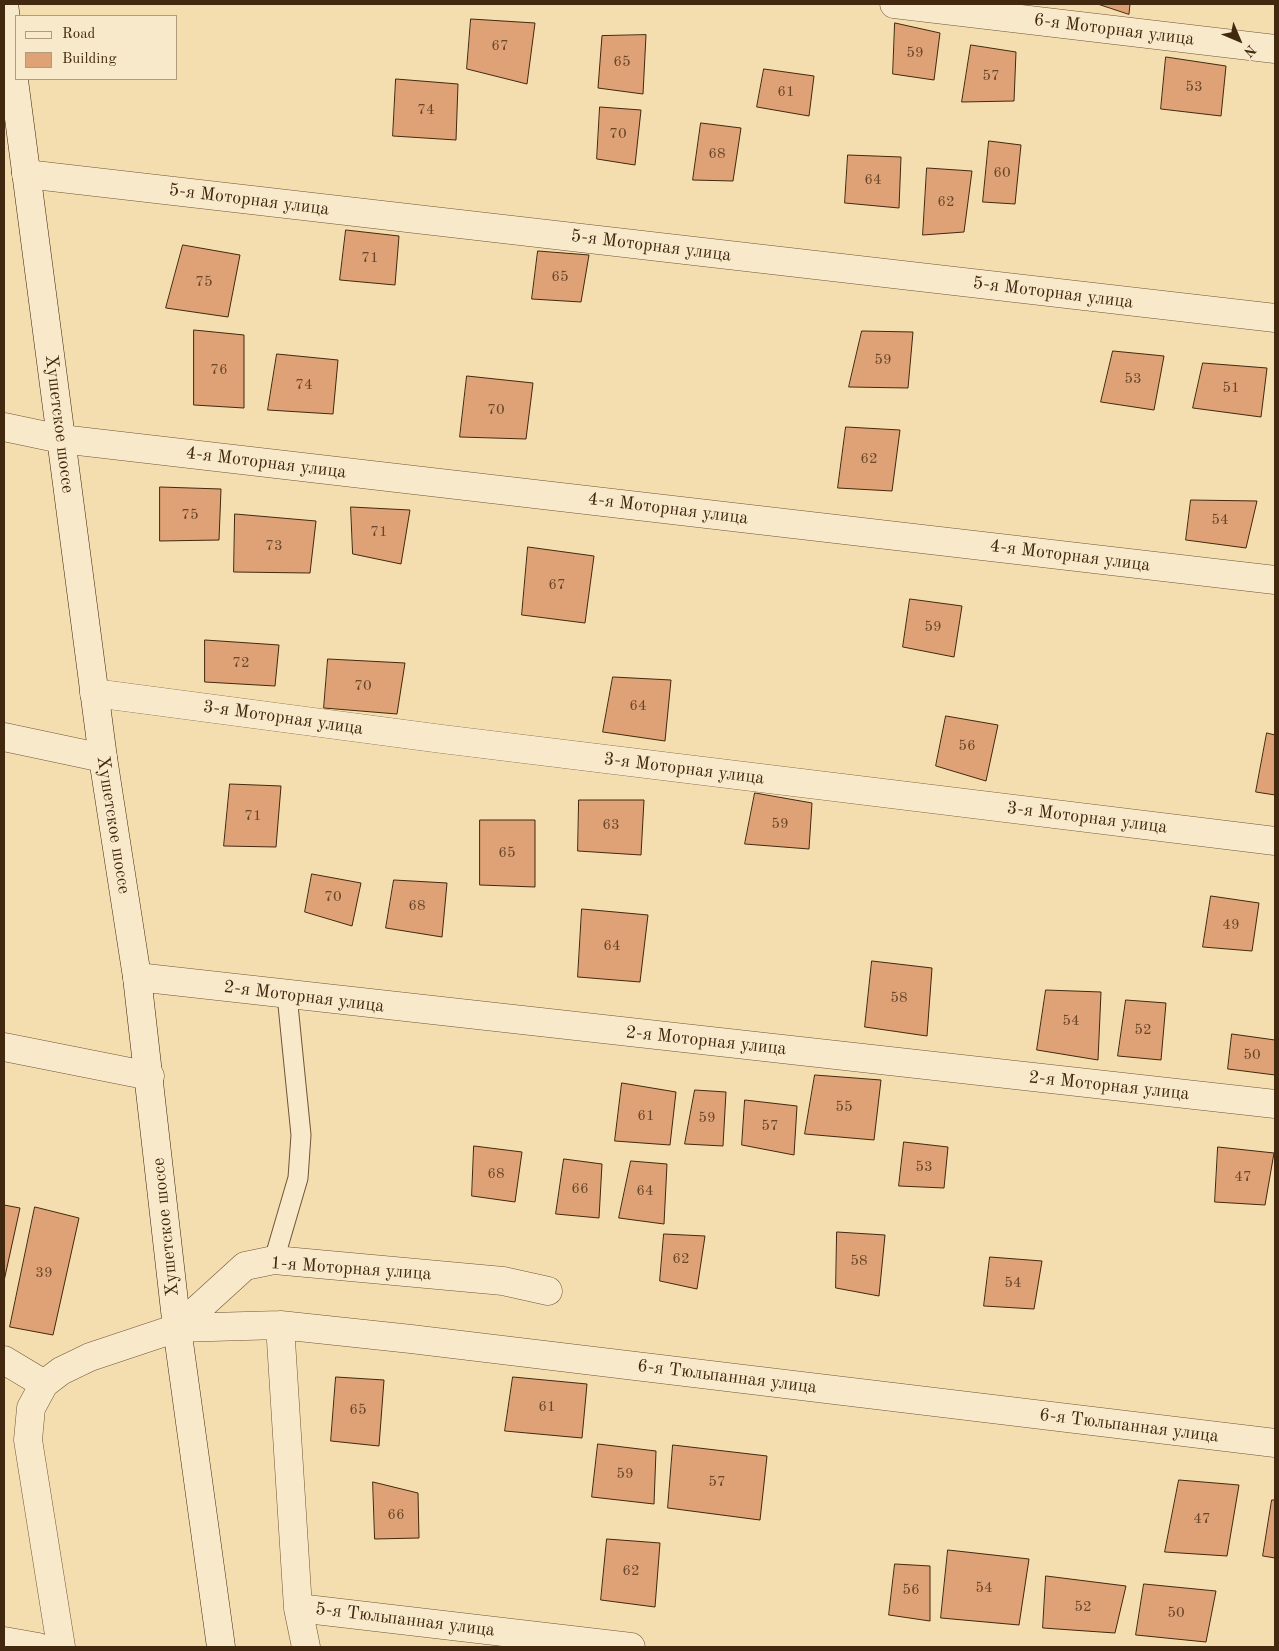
<!DOCTYPE html>
<html>
<head>
<meta charset="utf-8">
<style>
  body { margin:0 }
  #map { position:relative; width:1279px; height:1651px; overflow:hidden; background:#f4ddae; font-family:"Old Standard TT",serif }
  canvas { display:block }
  .frame { position:absolute; inset:0; border:5px solid #41280f; pointer-events:none }
  .legend { position:absolute; left:15px; top:15px; width:162px; height:65px; box-sizing:border-box; background:#f8e9ca; border:1px solid #af9c7f; margin:0; padding:6px 9px; list-style:none; font-size:15px; color:#41280f }
  .legend li { display:flex; align-items:center; gap:10px; height:25px }
  .legend b { width:25px; border:1px solid #af9c7f }
  .north { position:absolute; left:1214px; top:15px; width:50px; height:50px; -webkit-text-stroke:4px #f8e9ca; paint-order:stroke; rotate:135deg; font-size:14px; font-weight:700; line-height:20px; text-align:center; color:#41280f }
  .north::after { content:''; display:block; margin:auto; width:18px; height:22px; background:#41280f; clip-path:polygon(50% 0,100% 100%,50% 72%,0 100%) }
</style>
</head>
<body>
<div id="map">
<canvas width="1279" height="1651"></canvas>
<div class="frame"></div>
<ul class="legend">
<li><b style="height:6px;background:#f8e9ca"></b>Road</li>
<li><b style="height:14px;background:#dfa276"></b>Building</li>
</ul>
<div class="north">N</div>
</div>
<script>
const g = document.querySelector('canvas').getContext('2d');
g.lineJoin = 'round';
function fill(path, color) { g.fillStyle = color; g.fill(path, 'evenodd'); }
function stroke(path, color, width, dash) { g.strokeStyle = color; g.lineWidth = width; g.lineCap = dash ? 'butt' : 'round'; g.setLineDash(dash || []); g.stroke(path); }
function write(font, color, halo, rows, align = 'center') {
  g.font = font + ' "Old Standard TT",serif'; g.lineWidth = 4.5; g.setLineDash([]); g.textBaseline = 'middle'; g.strokeStyle = halo; g.fillStyle = color; for (const [text, x, y, turn = 0] of rows) {
    g.save(); g.translate(x, y); g.rotate((+turn || 0) * Math.PI / 180); g.textAlign = isNaN(turn) ? turn : align; if (halo) g.strokeText(text, 0, 0); g.fillText(text, 0, 0); g.restore();
  }
}
const building = new Path2D(`
  M1098,4H1130L1129,14Z
  M471,19L535,23L527,84L467,69Z
  M895,23L940,33L934,80L893,74Z
  M646,35L643,94L598,88L602,36Z
  M971,45L1016,52L1014,101L962,102Z
  M1166,57L1226,66L1221,116L1161,109Z
  M764,69L814,76L809,116L757,107Z
  M396,79L458,84L456,140L393,136Z
  M600,107L641,110L635,165L597,159Z
  M701,123L741,128L733,181L693,180Z
  M989,141L1021,145L1015,204L983,202Z
  M848,155L901,157L899,208L845,203Z
  M927,168L972,171L964,232L923,235Z
  M346,230L399,236L395,285L340,280Z
  M183,245L240,255L228,317L166,308Z
  M538,251L589,255L581,302L532,299Z
  M194,330L244,335V408L194,405Z
  M862,331L913,332L908,388L849,387Z
  M1113,351L1164,356L1154,410L1101,402Z
  M277,354L338,360L333,414L268,410Z
  M1203,363L1267,368L1261,417L1193,408Z
  M467,376L533,383L526,439L460,437Z
  M846,427L900,430L892,491L838,488Z
  M160,487L221,489L219,540L160,541Z
  M1191,500L1257,501L1246,548L1186,540Z
  M351,507L410,510L401,564L353,554Z
  M235,514L316,521L310,573L234,572Z
  M528,547L594,556L585,623L522,615Z
  M910,599L962,606L954,657L903,647Z
  M205,640L279,645L275,686L205,682Z
  M328,659L405,663L397,714L324,708Z
  M613,677L671,680L665,741L603,732Z
  M946,716L998,725L986,781L936,766Z
  M1267,733L1275,735V795L1256,792Z
  M230,784L281,786L276,847L224,846Z
  M755,793L812,803L809,849L745,844Z
  M579,800H644L641,855L578,851Z
  M480,820H535V887L480,885Z
  M312,874L361,883L352,926L305,912Z
  M394,880L447,883L442,937L386,928Z
  M1211,896L1259,903L1252,951L1203,947Z
  M582,909L648,915L640,982L578,977Z
  M872,961L932,968L927,1036L865,1027Z
  M1046,990L1101,992L1098,1060L1037,1050Z
  M1126,1000L1166,1003L1161,1060L1118,1056Z
  M1232,1034L1275,1040V1075L1228,1069Z
  M815,1075L881,1080L874,1140L805,1134Z
  M622,1083L676,1092L670,1145L615,1141Z
  M695,1090L726,1092L723,1146L685,1144Z
  M745,1100L797,1106L794,1155L742,1145Z
  M904,1142L948,1147L944,1188L899,1186Z
  M474,1146L522,1152L515,1202L472,1196Z
  M1218,1147L1274,1153L1265,1205L1215,1202Z
  M564,1159L602,1164L599,1218L556,1214Z
  M631,1161L667,1164L664,1224L619,1218Z
  M4,1205L20,1208L4,1281Z
  M35,1207L79,1218L53,1335L10,1327Z
  M837,1232L885,1235L879,1296L836,1288Z
  M664,1234L705,1236L697,1289L660,1281Z
  M990,1257L1042,1261L1034,1309L984,1306Z
  M336,1377L384,1380L379,1446L331,1441Z
  M513,1377L587,1384L582,1438L505,1431Z
  M598,1444L656,1451L654,1504L592,1497Z
  M673,1445L767,1456L760,1520L668,1508Z
  M1179,1480L1239,1485L1227,1556L1165,1552Z
  M373,1482L418,1493L419,1538L375,1539Z
  M1272,1500H1275V1558L1263,1556Z
  M607,1539L660,1543L655,1607L601,1600Z
  M948,1550L1029,1559L1019,1625L941,1618Z
  M895,1564L930,1566V1621L889,1615Z
  M1046,1576L1126,1586L1115,1633L1043,1628Z
  M1144,1584L1216,1591L1206,1642L1136,1635Z`);
const service = new Path2D(`
  M274,1260L298,1178L301,1135L287,995`);
const minor = new Path2D(`
  M894,4L1275,49
  M26,174L1275,318
  M4,427L61,439L1275,580
  M94,693L442,739L1275,841
  M4,737L103,758
  M137,977L1275,1104
  M4,1047L150,1076
  M280,1325L298,1608L306,1647
  M177,1328L245,1266L274,1260L503,1281L548,1291
  M4,1360L44,1384
  M298,1608L631,1647
  M4,1641L38,1647
  M61,1647L28,1440L31,1408L44,1384L61,1371L90,1357L177,1328L280,1325L411,1339L1275,1443`);
const secondary = new Path2D(`
  M4,4L103,758L137,977L177,1328L221,1647`);
const numberNames = [
  ["67",500,46],
  ["59",915,53],
  ["65",622,62],
  ["57",991,76],
  ["53",1194,87],
  ["61",786,92],
  ["74",426,110],
  ["70",618,134],
  ["68",717,154],
  ["60",1002,173],
  ["64",873,180],
  ["62",946,202],
  ["71",370,258],
  ["65",560,277],
  ["75",204,282],
  ["59",883,360],
  ["76",219,370],
  ["53",1133,379],
  ["74",304,385],
  ["51",1231,388],
  ["70",496,410],
  ["62",869,459],
  ["75",190,515],
  ["54",1220,520],
  ["71",379,532],
  ["73",274,546],
  ["67",557,585],
  ["59",933,627],
  ["72",241,663],
  ["70",363,686],
  ["64",638,706],
  ["56",967,746],
  ["71",253,816],
  ["59",780,824],
  ["63",611,825],
  ["65",507,853],
  ["70",333,897],
  ["68",417,906],
  ["49",1231,925],
  ["64",612,946],
  ["58",899,998],
  ["54",1071,1021],
  ["52",1143,1030],
  ["50",1252,1055],
  ["55",844,1107],
  ["61",646,1116],
  ["59",707,1118],
  ["57",770,1126],
  ["53",924,1167],
  ["68",496,1174],
  ["47",1243,1177],
  ["66",580,1189],
  ["64",645,1191],
  ["62",681,1259],
  ["58",859,1261],
  ["39",44,1273],
  ["54",1013,1283],
  ["61",547,1407],
  ["65",358,1410],
  ["59",625,1474],
  ["57",717,1482],
  ["66",396,1515],
  ["47",1202,1519],
  ["62",631,1571],
  ["54",984,1588],
  ["56",911,1590],
  ["52",1083,1607],
  ["50",1176,1613]
];
const streetNames = [
  ["6-я Моторная улица",1114,30,7],
  ["5-я Моторная улица",249,200,7],
  ["5-я Моторная улица",651,246,7],
  ["5-я Моторная улица",1053,293,7],
  ["Хушетское шоссе",59,424,83],
  ["4-я Моторная улица",266,463,7],
  ["4-я Моторная улица",668,509,7],
  ["4-я Моторная улица",1070,556,7],
  ["3-я Моторная улица",283,718,8],
  ["3-я Моторная улица",684,769,7],
  ["3-я Моторная улица",1087,818,7],
  ["Хушетское шоссе",113,825,81],
  ["2-я Моторная улица",304,997,7],
  ["2-я Моторная улица",706,1041,6],
  ["2-я Моторная улица",1109,1086,6],
  ["Хушетское шоссе",166,1227,-96],
  ["1-я Моторная улица",351,1269,4],
  ["6-я Тюльпанная улица",727,1377,7],
  ["6-я Тюльпанная улица",1129,1426,7],
  ["5-я Тюльпанная улица",405,1620,7]
];
fill(building, '#dfa276');
stroke(building, '#41280f', 1);
stroke(service, '#6e5537', 21);
stroke(minor, '#6e5537', 29);
stroke(secondary, '#41280f', 29);
stroke(service, '#f8e9ca', 19);
stroke(minor, '#f8e9ca', 28);
stroke(secondary, '#f8e9ca', 28);
write('15px', '#684629', null, numberNames);
write('18px', '#41280f', '#f8e9ca', streetNames);
</script>
</body>
</html>
